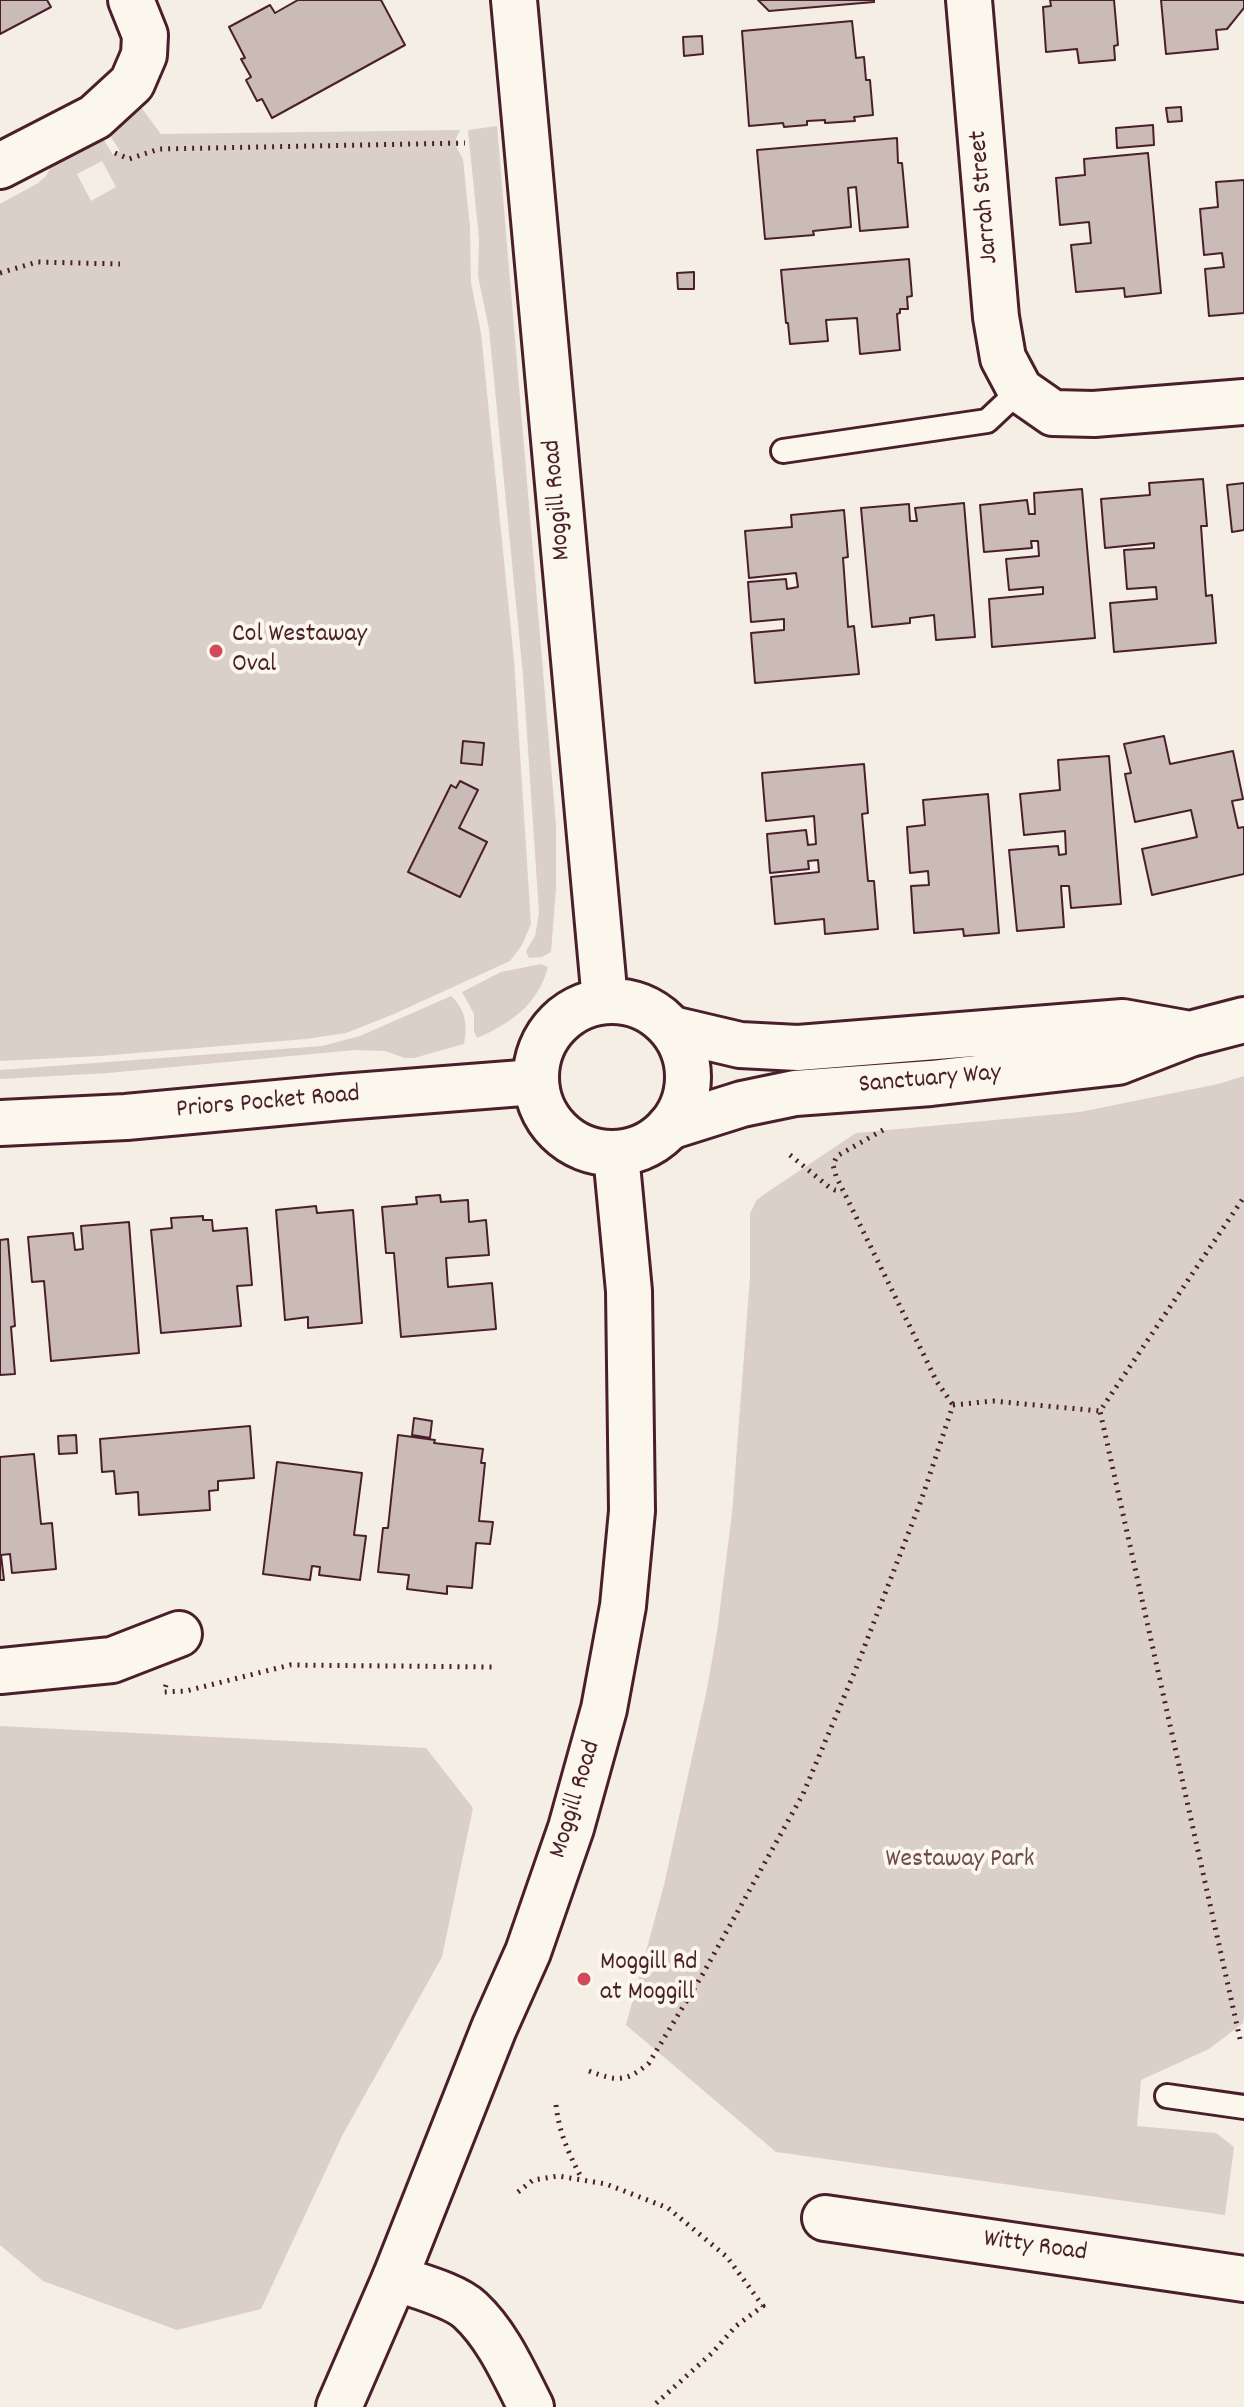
<!DOCTYPE html>
<html>
<head>
<meta charset="utf-8">
<style>
  body { margin:0 }
  canvas { display:block; background:#f4eee4 }
</style>
</head>
<body>
<canvas width="1244" height="2407"></canvas>
<script>
const g = document.querySelector('canvas').getContext('2d');
g.lineJoin = 'round';
function fill(path, color) { g.fillStyle = color; g.fill(path, 'evenodd'); }
function stroke(path, color, width, dash) { g.strokeStyle = color; g.lineWidth = width; g.lineCap = dash ? 'butt' : 'round'; g.setLineDash(dash || []); g.stroke(path); }
function write(font, color, halo, rows, align = 'center') {
  g.font = font + ' Dekko,sans-serif'; g.lineWidth = 8; g.setLineDash([]); g.textBaseline = 'middle'; g.strokeStyle = halo; g.fillStyle = color; for (const [text, x, y, turn = 0] of rows) {
    g.save(); g.translate(x, y); g.rotate((+turn || 0) * Math.PI / 180); g.textAlign = isNaN(turn) ? turn : align; if (halo) g.strokeText(text, 0, 0); g.fillText(text, 0, 0); g.restore();
  }
}
const green = new Path2D(`
  M140,106L161,134L460,130L456,139L457,148L463,159L470,227L471,283L481,333L514,660L531,924L522,945L510,961L394,1014L346,1033L306,1039L100,1056L0,1061V204L38,183L46,176L54,161L97,135L104,140L113,155L120,151L111,137V128L125,120ZM102,161L116,187L91,201L77,174Z
  M497,126L556,825V888L551,952L542,957L529,958L526,951L535,936L539,913L523,675L489,329L478,276L479,239L468,130Z
  M541,964L548,967C538,1004 512,1023 477,1038L474,1031V1014L462,992L501,972Z
  M451,996C465,1008 468,1025 464,1044L414,1058H405L385,1051L356,1050L108,1073L0,1079V1070L322,1046L360,1036Z
  M1244,1076V2018L1243,2023L1209,2049L1141,2080L1137,2126L1216,2133L1234,2147L1225,2215L776,2152L626,2025L664,1885L707,1689L717,1632L732,1513L750,1277V1213L756,1201L763,1195L856,1133L1080,1112L1218,1084Z
  M0,1726L426,1748L473,1808L442,1957L342,2136L261,2309L177,2330L43,2281L0,2245Z`);
const building = new Path2D(`
  M0,0H47L51,7L0,34Z
  M298,0H381L405,45L272,118L262,99L257,101L246,80L251,77L241,59L245,58L229,27L270,5L275,13Z
  M758,0H874V2L769,11Z
  M1050,0H1114L1118,45L1114,46L1115,60L1079,63L1077,49L1046,52L1043,7L1051,6Z
  M1161,0H1244V8L1227,29L1216,30L1218,49L1166,54Z
  M852,21L856,58L864,57L866,80H870L873,115L854,117L855,121L825,123V120L807,121V125L784,127L783,123L749,126L742,31Z
  M702,36L703,54L684,56L683,37Z
  M1181,107L1182,121L1168,122L1166,108Z
  M1153,125L1154,145L1117,148L1116,128Z
  M897,138L898,163H902L908,227L860,231L856,187L848,188L851,227L813,231L814,235L765,239L757,150Z
  M1148,153L1161,293L1125,297L1124,288L1076,292L1071,245L1091,243L1089,222L1060,225L1056,178L1085,175L1084,159Z
  M1244,180V313L1209,316L1205,269L1224,267L1222,253L1204,255L1200,209L1218,207L1216,182Z
  M909,259L912,296L907,297L908,309H900V313L897,314L900,350L860,354L857,318L826,320L828,341L790,344L788,323H786L781,270Z
  M694,272V289H678L677,273Z
  M1203,479L1207,526H1201L1206,596L1212,595L1216,643L1114,652L1110,603L1157,599L1156,587L1127,589L1124,550L1154,548V543L1105,548L1101,499L1150,495L1149,483Z
  M1244,483V530L1232,532L1227,485Z
  M1082,489L1095,638L992,647L989,599L1043,594V587L1009,590L1006,559L1039,556L1038,541H1031L1032,548L984,552L980,505L1027,500L1029,514H1035L1034,493Z
  M964,503L975,637L936,640L934,615L910,618V623L872,627L861,508L909,504L910,521H917L915,508Z
  M844,510L848,557L843,558L848,627L854,626L859,674L755,683L751,633L784,630V619L751,622L748,582L786,579L787,589L798,587L796,573L749,578L745,531L792,527L791,515Z
  M1164,736L1170,764L1233,751L1243,799L1232,801L1238,828L1244,827V874L1152,895L1142,849L1197,837L1191,810L1135,822L1125,774L1131,773L1124,744Z
  M463,741L484,743L482,765L461,763Z
  M1109,756L1121,904L1071,908L1069,886H1061L1064,927L1017,931L1009,850L1058,846L1059,855L1066,854L1065,831L1024,835L1020,794L1060,790L1058,760Z
  M864,764L868,813L862,814L868,881H874L878,929L825,934L824,919L775,924L771,877L819,872L818,860L808,861L809,869L770,873L767,834L806,830L808,845L816,844L814,816L766,821L762,773Z
  M460,781L478,790L459,828L487,842L460,897L408,872L451,785L456,788Z
  M988,794L999,933L964,936L963,929L914,933L911,886L929,885L928,871L910,873L907,827L925,825L923,800Z
  M440,1195L441,1202L468,1200L469,1222L486,1220L489,1255L446,1258L448,1287L492,1283L496,1329L401,1337L394,1253H386L382,1207L417,1204L416,1197Z
  M316,1206L317,1213L353,1210L362,1323L308,1328V1317L285,1320L276,1210Z
  M203,1216V1220H212L213,1231L247,1228L252,1285L237,1286L241,1326L161,1333L151,1230L172,1228L171,1218Z
  M129,1222L139,1353L51,1361L44,1281L32,1282L28,1237L73,1233L75,1250L83,1249L81,1226Z
  M8,1239L15,1326L11,1327L15,1374L0,1375V1240Z
  M414,1418L432,1421L430,1438L412,1435Z
  M250,1426L254,1478L218,1481V1490L209,1491L210,1510L139,1515L138,1492L116,1494L114,1471L102,1472L100,1439Z
  M76,1435L77,1453L59,1454L58,1436Z
  M398,1435L435,1440L434,1443L483,1449L481,1463H485L479,1521L493,1522L490,1544L476,1543L472,1588L447,1586V1594L407,1589L409,1575L378,1572L383,1528H388Z
  M34,1454L41,1524L52,1523L56,1569L12,1573L10,1554L1,1555L4,1580H0V1457Z
  M277,1462L362,1473L354,1535L366,1536L360,1580L319,1575L320,1567L312,1566L310,1580L263,1574Z`);
const path = new Path2D(`
  M115,153L129,159L159,149L465,143
  M0,273L37,262L120,264
  M883,1130L837,1156L833,1165L836,1176L937,1382L953,1405
  M790,1155L829,1187L835,1190L842,1191
  M953,1405L993,1401L1100,1411
  M166,1685L164,1692L186,1691L290,1665L492,1667
  M1240,2039L1100,1411L1244,1197
  M589,2071C616,2081 626,2083 649,2063L704,1972L803,1794L855,1671L922,1498L953,1405
  M556,2105C559,2133 569,2154 582,2179
  M518,2192L533,2180L558,2176L606,2184L668,2208L727,2257L763,2306L736,2326L712,2353L652,2407`);
const lane = new Path2D(`
  M783,451L987,421L1020,390
  M1167,2096L1244,2107`);
const street = new Path2D(`
  M969,0L996,317L1003,358L1020,390L1053,413L1094,414L1244,402
  M0,166L95,117L132,83L144,55L145,35L131,0
  M672,1029L740,1045L798,1048L1123,1022L1190,1034
  M669,1127L742,1104L795,1093L931,1083L1118,1062L1190,1034L1244,1020
  M0,1671L112,1660L179,1634
  M825,2218L1244,2279`);
const secondary = new Path2D(`
  M0,1123L126,1117L342,1097L535,1082
  M395,2278C417,2286 454,2295 470,2310C498,2336 514,2374 531,2407`);
const primary = new Path2D(`
  M514,0L605,1001
  M536 1077a76 76 0 1 1 152 0a76 76 0 1 1-152 0Z
  M339,2407L395,2278L494,2028L528,1952L571,1828L604,1709L623,1606L632,1511L629,1291L616,1154`);
const markers = [
  [216,651,8,"#d1495b"],
  [584,1979,8,"#d1495b"]
];
const streetNames = [
  ["Jarrah Street",986,197,-95],
  ["Moggill Road",559,500,-95],
  ["Sanctuary Way",930,1081,-5],
  ["Priors Pocket Road",268,1104,-5],
  ["Moggill Road",577,1800,-73],
  ["Witty Road",1035,2248,8]
];
const poiNames = [
  ["Col Westaway",232,636],
  ["Oval",232,666],
  ["Moggill Rd",600,1964],
  ["at Moggill",600,1994]
];
const parkNames = [
  ["Westaway Park",960,1861]
];
fill(green, '#dbd0c9');
fill(building, '#cabbb6');
stroke(building, '#4a1f2b', 2);
stroke(lane, '#4a1f2b', 28);
stroke(street, '#4a1f2b', 50);
stroke(secondary, '#4a1f2b', 50);
stroke(primary, '#4a1f2b', 50);
stroke(path, '#4a1f2b', 5, [2, 6]);
stroke(lane, '#fbf7ec', 22);
stroke(street, '#fbf7ec', 44);
stroke(secondary, '#fbf7ec', 44);
stroke(primary, '#fbf7ec', 44);
for (const [x, y, r, color] of markers) { const dot = new Path2D(); dot.arc(x, y, r, 0, 2 * Math.PI); g.fillStyle = color; g.fill(dot); stroke(dot, '#fbf7ec', 3); }
write('26px', '#4a1f2b', '#fbf7ec', streetNames);
write('26px', '#4a1f2b', '#fbf7ec', poiNames, 'left');
write('26px', '#6e4b52', '#fbf7ec', parkNames);
</script>
</body>
</html>
